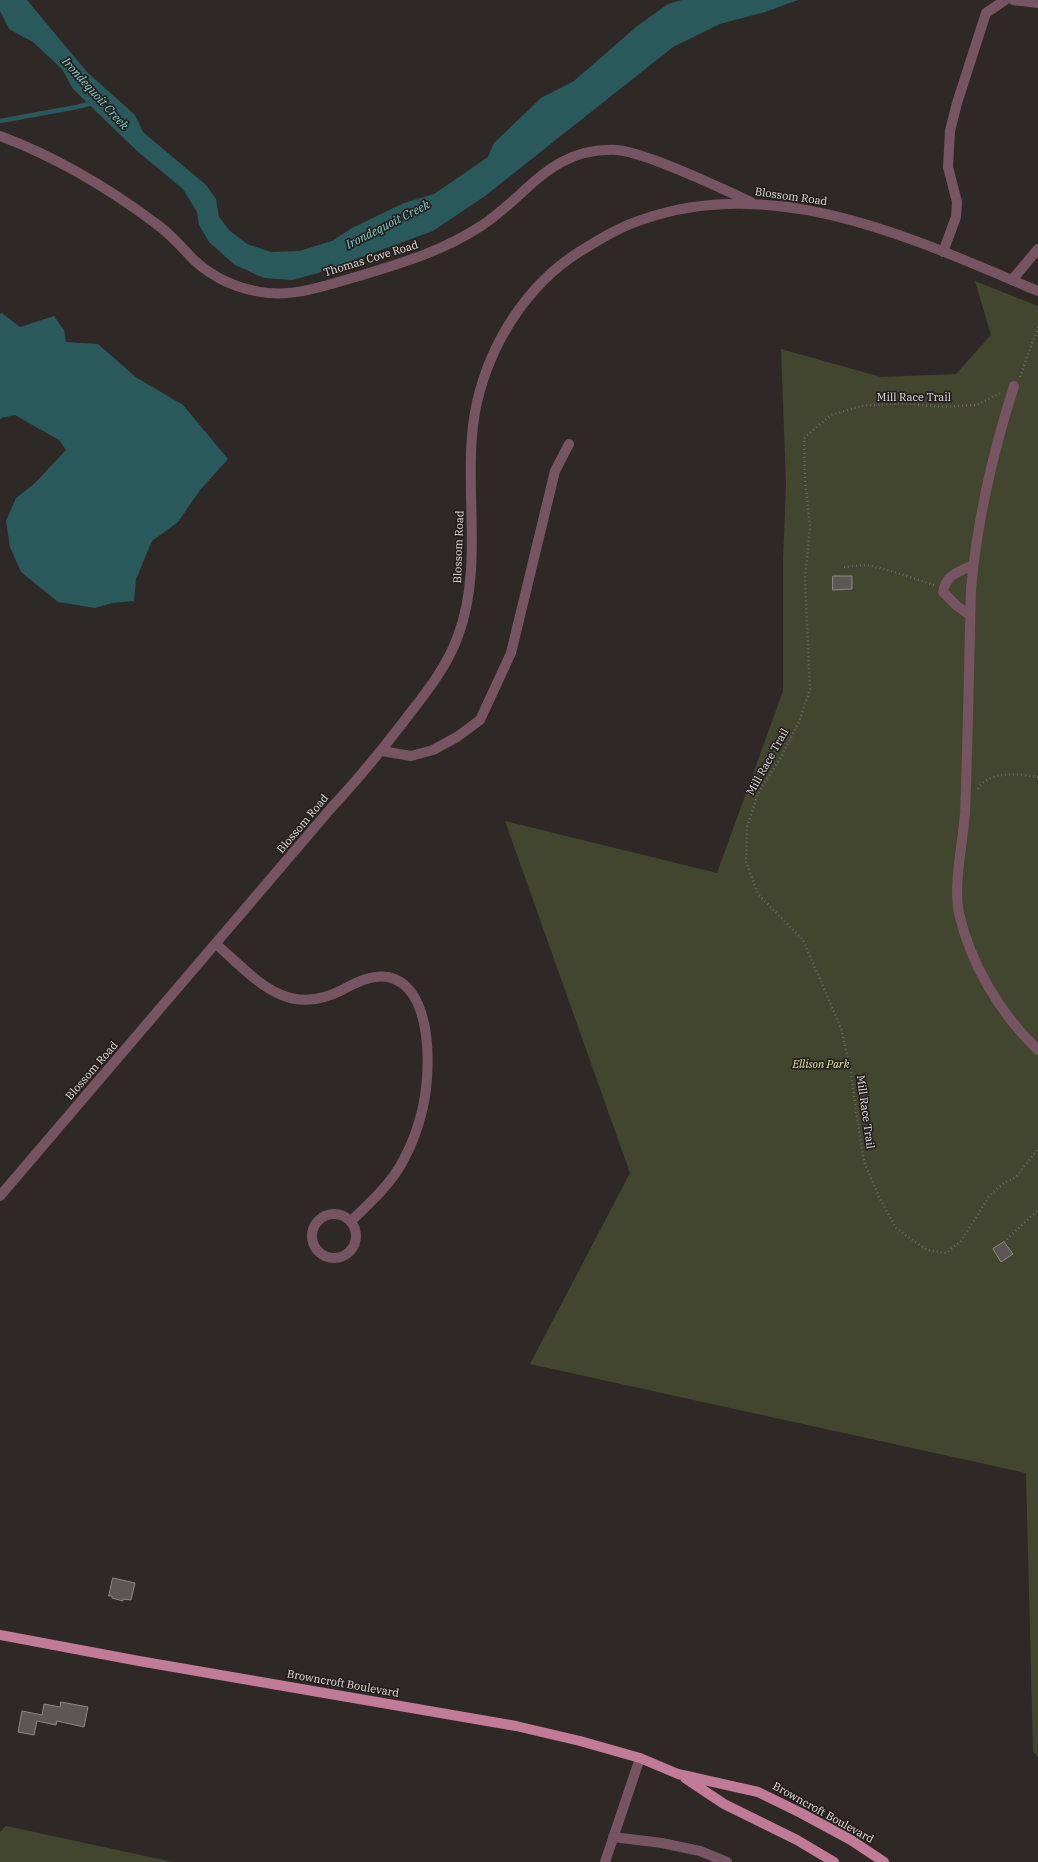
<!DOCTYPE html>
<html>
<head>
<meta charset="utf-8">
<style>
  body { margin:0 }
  canvas { display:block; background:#2e2927 }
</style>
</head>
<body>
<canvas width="1038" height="1862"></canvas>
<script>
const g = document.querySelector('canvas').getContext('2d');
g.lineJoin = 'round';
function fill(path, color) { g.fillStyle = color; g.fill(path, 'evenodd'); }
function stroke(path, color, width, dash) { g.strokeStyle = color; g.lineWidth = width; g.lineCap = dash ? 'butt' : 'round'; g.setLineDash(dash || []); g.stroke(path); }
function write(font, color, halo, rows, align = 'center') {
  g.font = font + ' "IBM Plex Serif",serif'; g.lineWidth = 3.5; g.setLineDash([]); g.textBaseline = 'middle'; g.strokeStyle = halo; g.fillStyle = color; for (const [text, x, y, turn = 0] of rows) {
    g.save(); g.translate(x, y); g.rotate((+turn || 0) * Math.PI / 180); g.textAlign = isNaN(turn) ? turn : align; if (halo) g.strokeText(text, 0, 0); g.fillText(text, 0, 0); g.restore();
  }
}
const green = new Path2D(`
  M975,281L1038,306V1757L1033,1751L1026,1473L530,1364L630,1173L505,821L717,873L783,691V562L786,484L781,349L881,377L956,374L991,335Z
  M6,1826L173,1862H0V1832Z`);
const water = new Path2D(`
  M0,0H27L87,72L135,115L143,132L206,185L216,199L219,217L230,231L247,244L271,252L299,251L332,241L352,228L404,203L434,194L488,157L494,143L541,98L574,81L636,27L668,4L682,0H798L765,12L720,24L673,47L485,196L433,231L318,273L292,280L264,278L235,265L209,242L199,225L197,212L183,189L137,151L73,89L62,69L33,42L9,29L0,11Z
  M2,313L20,327L54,316L64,330L66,342L98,344L137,378L183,405L228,459L200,490L178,522L152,541L136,579L134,601L112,603L95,608L58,602L21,572L10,547L6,521L16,498L35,483L66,450L59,440L15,415L1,418L0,420V314Z`);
const stream = new Path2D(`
  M0,121L77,107L92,103`);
const building = new Path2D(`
  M833,576H852V589L833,590Z
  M1004,1242L1013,1254L1001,1262L993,1249Z
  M113,1578L135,1583L131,1600L123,1599V1601L112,1598V1596H109Z
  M61,1702L88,1707L84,1727L57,1721L56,1725L37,1721L34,1735L18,1732L22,1711L42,1715L44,1704L60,1707Z`);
const path = new Path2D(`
  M1020,377L1038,327
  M1000,393L977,405L941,407L903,403L861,406L831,415L804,438L805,480L810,527L805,580L810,689L799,722L780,759L758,793L747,827L746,862L758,894L803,940L841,1028L851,1073L857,1118L864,1162L879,1197L896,1228L927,1250L946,1253L961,1241L990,1195L1004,1183L1016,1177L1038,1149
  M844,567L866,565L888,570L934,585
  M978,789C989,770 1019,774 1038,777
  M1004,1242L1038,1210`);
const minor = new Path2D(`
  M1013,0L1038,3
  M0,136C56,157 107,187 155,223C170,233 182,248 195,261C215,279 241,290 268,293C298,296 331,284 359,276C402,263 443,251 481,226C529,195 550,147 617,150C629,151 642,156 654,160C687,172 719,187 751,202
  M943,252L956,217L957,202L948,167L950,131L957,103L986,13L1005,0
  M1012,280L1038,249
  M1014,386C993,452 977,521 971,589C969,664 968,738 965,813C963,842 953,885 959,913C970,963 1000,1014 1038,1050
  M970,615L957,606L943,592C946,574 959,572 973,565
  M382,751L411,756L433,750L457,737L480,720L511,653L555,471L569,444
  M217,945C255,978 286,1019 342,990C355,983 372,974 388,977C435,987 431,1076 422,1111C418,1128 412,1144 404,1159C392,1183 370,1203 351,1221
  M0,1196L332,807C360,777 386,745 411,712C429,689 448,664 458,636C486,560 460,479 477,402C491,342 527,285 579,252C600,239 621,226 644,219C778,173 916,240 1038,291
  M312 1236a22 22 0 1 1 44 0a22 22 0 1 1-44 0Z
  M613,1837L662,1843L700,1851L727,1862
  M605,1862L640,1758`);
const major = new Path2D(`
  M0,1635L139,1661L516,1726L580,1741L640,1758L678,1774L758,1792L801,1813L851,1840L884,1862
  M685,1778L724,1804L797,1840L834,1862`);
const streetNames = [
  ["Blossom Road",791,197,8],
  ["Thomas Cove Road",371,259,-17],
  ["Mill Race Trail",914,398],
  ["Blossom Road",459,547,-88],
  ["Mill Race Trail",768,762,-61],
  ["Blossom Road",303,824,-50],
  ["Blossom Road",92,1071,-49],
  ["Mill Race Trail",865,1112,82],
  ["Browncroft Boulevard",343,1684,10],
  ["Browncroft Boulevard",823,1813,29]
];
const parkNames = [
  ["Ellison Park",821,1065]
];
const waterNames = [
  ["Irondequoit Creek",95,94,48],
  ["Irondequoit Creek",388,225,-27]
];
fill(green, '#42462f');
fill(water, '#29595b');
stroke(stream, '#29595b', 4.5);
fill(building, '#5c5755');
stroke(building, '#8e8885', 1);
stroke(path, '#6d6867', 2.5, [1, 3]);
stroke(minor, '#775461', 10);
stroke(major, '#c27b97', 10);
write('11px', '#e2dfde', '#241f1d', streetNames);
write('italic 11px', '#e1ecad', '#241f1d', parkNames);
write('italic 12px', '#7dd1d4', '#241f1d', waterNames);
</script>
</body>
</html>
